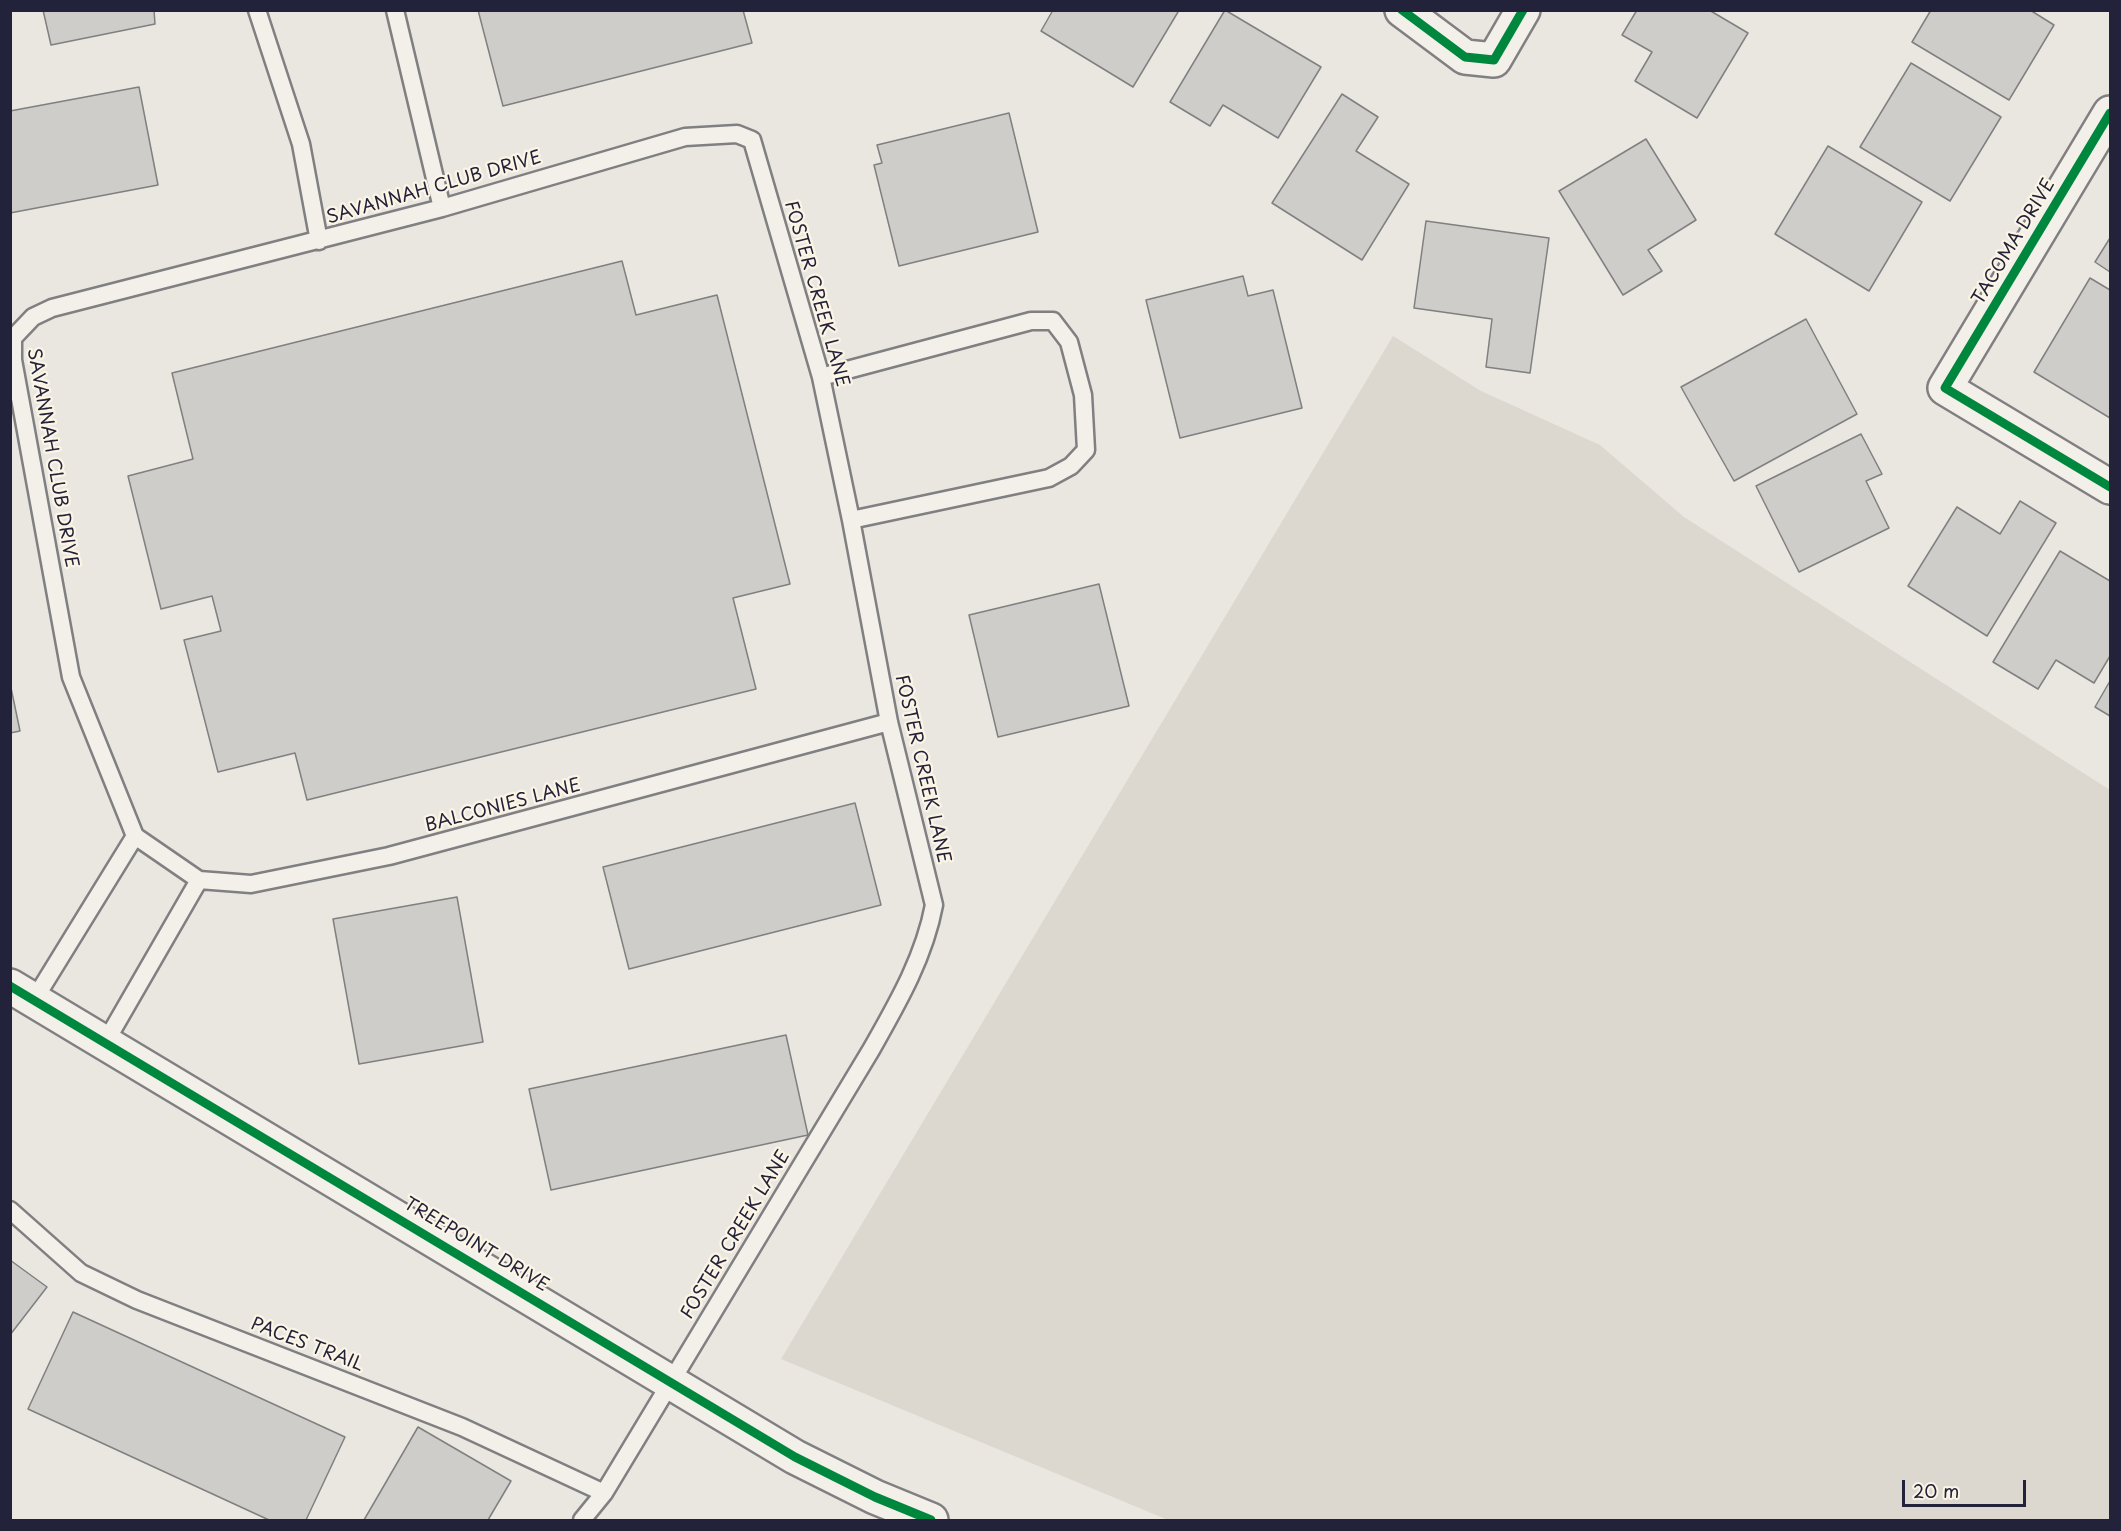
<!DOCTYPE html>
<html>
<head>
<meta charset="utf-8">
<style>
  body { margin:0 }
  #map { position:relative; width:2121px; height:1531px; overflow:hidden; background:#eae7e0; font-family:"Playpen Sans",sans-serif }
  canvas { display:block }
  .frame { position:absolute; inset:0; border:12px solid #22223b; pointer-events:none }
  .scale { position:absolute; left:1902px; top:1480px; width:124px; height:27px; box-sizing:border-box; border:3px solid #22223b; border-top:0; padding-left:8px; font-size:18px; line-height:21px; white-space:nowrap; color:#22223b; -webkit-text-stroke:4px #fcf5e5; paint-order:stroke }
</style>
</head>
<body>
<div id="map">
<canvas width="2121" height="1531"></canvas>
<div class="frame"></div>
<div class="scale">20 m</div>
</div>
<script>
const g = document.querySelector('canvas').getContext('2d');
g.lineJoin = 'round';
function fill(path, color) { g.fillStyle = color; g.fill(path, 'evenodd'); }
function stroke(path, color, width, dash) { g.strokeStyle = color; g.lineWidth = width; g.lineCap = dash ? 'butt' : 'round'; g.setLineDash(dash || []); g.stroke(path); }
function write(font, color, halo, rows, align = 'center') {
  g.font = font + ' "Playpen Sans",sans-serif'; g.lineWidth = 4.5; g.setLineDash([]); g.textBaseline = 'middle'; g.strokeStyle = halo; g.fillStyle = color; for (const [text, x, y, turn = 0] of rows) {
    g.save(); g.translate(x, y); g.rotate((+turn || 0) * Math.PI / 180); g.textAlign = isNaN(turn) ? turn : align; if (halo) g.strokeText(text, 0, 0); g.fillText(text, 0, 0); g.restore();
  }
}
const green = new Path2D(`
  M1393,336L1481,391L1600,445L1684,517L2110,790V1520H1168L781,1359Z`);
const building = new Path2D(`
  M43,10H154L155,24L51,45Z
  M478,10H743L752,43L503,106Z
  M1053,10H1175L1178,12L1133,87L1041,31Z
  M1225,10L1321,67L1278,138L1223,105L1210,126L1170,102Z
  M1637,10H1709L1748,33L1697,118L1635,81L1652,52L1622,35Z
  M1931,10H2030L2054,25L2009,100L1912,42Z
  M1911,63L2001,117L1950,201L1860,147Z
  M139,87L158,185L10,213V111Z
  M1342,94L1378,117L1356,151L1409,184L1362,260L1272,203Z
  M1009,113L1038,232L899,266L874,165L882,163L877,145Z
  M1646,139L1696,220L1648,250L1662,271L1623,295L1559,191Z
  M1828,146L1922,202L1869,291L1775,234Z
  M1426,221L1549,238L1530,373L1486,367L1492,319L1414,308Z
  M2110,238V272L2095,262Z
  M622,261L636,315L717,295L790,584L733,598L756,689L307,800L295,753L218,772L184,640L221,631L212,596L161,609L128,476L193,459L172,373Z
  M1243,276L1248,296L1273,290L1302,408L1180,438L1146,300Z
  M2090,278L2110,290V418L2034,372Z
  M1806,319L1857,414L1734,481L1681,387Z
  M1861,434L1882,474L1866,481L1889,528L1799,572L1756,486Z
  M2020,501L2056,523L1987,636L1908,586L1957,507L2000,534Z
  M2060,551L2110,581V656L2094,683L2056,660L2038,689L1993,662Z
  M1099,584L1129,706L998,737L969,615Z
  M2110,681V716L2095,707Z
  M10,683L20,731L10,733Z
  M855,803L881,905L629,969L603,867Z
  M457,897L483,1042L359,1064L333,919Z
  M786,1035L808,1135L551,1190L529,1089Z
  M10,1260L47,1287L10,1335Z
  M73,1312L345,1437L306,1520H269L28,1409Z
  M418,1427L511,1481L488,1520H364Z`);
const lane = new Path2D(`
  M257,10L301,144L319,241
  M395,10L442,208
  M821,377L1031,321H1053L1069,342L1083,395L1086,450L1071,466L1049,478L851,520
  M135,836L71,677L13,360V338L33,317L52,308L442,208L685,137L737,134L752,140L821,377L851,520L889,722L934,905C924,958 897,1004 871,1050L604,1493L582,1520
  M135,836L199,880L251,884L389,856L889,722
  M34,1000L135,836
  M105,1043L199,880
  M10,1210L81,1273L137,1300L462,1427L604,1493`);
const street = new Path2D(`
  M1402,10L1465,57L1494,60L1523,10
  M2110,113L1945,388L2110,487`);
const secondary = new Path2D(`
  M10,986L795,1457L875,1497L931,1520`);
const cycleway = new Path2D(`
  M1402,10L1465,57L1494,60L1523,10
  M2110,113L1945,388L2110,487
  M10,986L795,1457L875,1497L931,1520`);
const streetNames = [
  ["SAVANNAH CLUB DRIVE",434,188,-16],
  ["TACOMA DRIVE",2014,242,-59],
  ["FOSTER CREEK LANE",816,294,74],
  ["SAVANNAH CLUB DRIVE",52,458,80],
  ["FOSTER CREEK LANE",922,769,77],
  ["BALCONIES LANE",503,806,-15],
  ["FOSTER CREEK LANE",736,1235,-59],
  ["TREEPOINT DRIVE",476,1245,31],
  ["PACES TRAIL",307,1345,21]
];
fill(green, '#dcd8d0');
fill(building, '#cfcdc9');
stroke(building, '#807f81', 1.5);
stroke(lane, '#807f81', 21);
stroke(street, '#807f81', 38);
stroke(secondary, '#807f81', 38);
stroke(lane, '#f3f0ea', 16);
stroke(street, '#f3f0ea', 33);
stroke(secondary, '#f3f0ea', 33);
stroke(cycleway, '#00873e', 9);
write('18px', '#22223b', '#fcf5e5', streetNames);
</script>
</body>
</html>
